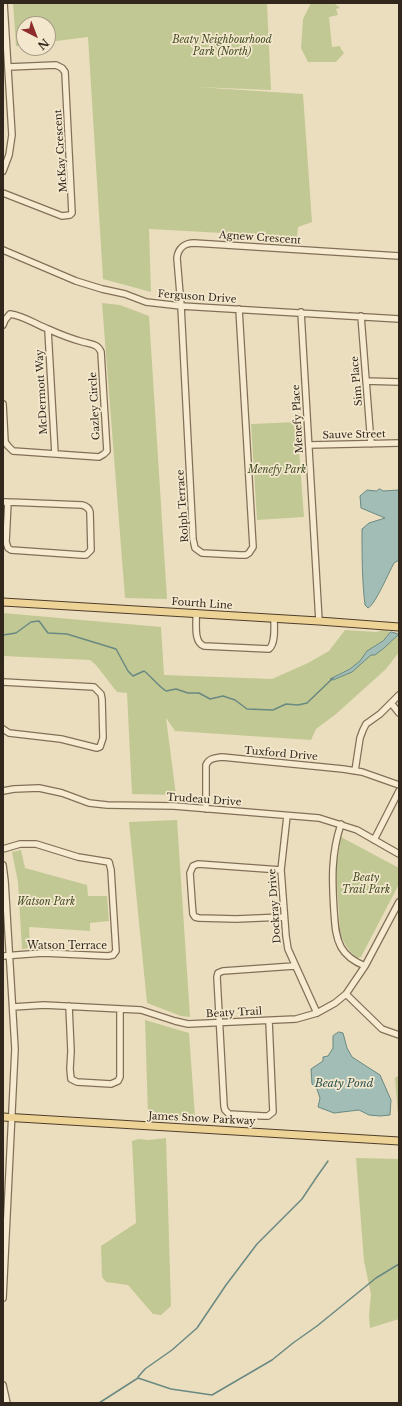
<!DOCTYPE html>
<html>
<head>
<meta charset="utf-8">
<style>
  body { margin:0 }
  #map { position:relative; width:402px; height:1406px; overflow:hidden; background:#ebdebe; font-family:"Libre Baskerville",serif }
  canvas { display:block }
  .frame { position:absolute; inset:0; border:4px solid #32271c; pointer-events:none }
  .north { position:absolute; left:16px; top:16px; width:40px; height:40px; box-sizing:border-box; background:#f3e8cd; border:1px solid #a69b86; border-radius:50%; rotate:138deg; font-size:11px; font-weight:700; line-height:16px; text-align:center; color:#32271c }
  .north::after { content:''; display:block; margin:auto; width:14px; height:18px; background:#8e2b2b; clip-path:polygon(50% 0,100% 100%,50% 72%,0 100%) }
</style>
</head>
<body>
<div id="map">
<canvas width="402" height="1406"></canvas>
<div class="frame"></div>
<div class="north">N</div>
</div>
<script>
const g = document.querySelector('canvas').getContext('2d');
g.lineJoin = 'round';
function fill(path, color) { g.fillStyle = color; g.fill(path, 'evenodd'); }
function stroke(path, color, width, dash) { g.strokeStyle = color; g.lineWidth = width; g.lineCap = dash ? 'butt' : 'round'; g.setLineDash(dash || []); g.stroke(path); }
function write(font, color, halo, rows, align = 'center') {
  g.font = font + ' "Libre Baskerville",serif'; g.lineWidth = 3.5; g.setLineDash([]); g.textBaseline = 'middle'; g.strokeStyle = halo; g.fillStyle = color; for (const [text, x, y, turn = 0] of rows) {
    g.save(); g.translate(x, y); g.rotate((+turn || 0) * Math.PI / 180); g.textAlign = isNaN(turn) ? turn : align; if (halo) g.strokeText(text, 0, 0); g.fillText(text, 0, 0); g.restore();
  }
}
const green = new Path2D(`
  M13,3H267L271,90L197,87L303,94L312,222L298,227L297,237L149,229L151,292L103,279L88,37L48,42V24H24V45L16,46Z
  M311,3H334L340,8L336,9L338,15L329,17L332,47L340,46L341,49L344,53L336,62H308L301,48L303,19Z
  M102,303L120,305L149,316L167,599L125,598Z
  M297,422L304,517L257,520L251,424Z
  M3,613L161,627L164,675L272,679L308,663L329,651L345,630L376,632L383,630L391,632L383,641L367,651L360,661L350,669L333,676L361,664L371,654L384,648L399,634V652L386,669L336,714L316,729L311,740L175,731L166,718L176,795L132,794L127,693L117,692L96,665L90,660L3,656Z
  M177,820L190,1017L181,1016L147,1003L129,822Z
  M341,837L399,868V884L361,957L357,958C348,950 343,943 340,931L336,870Z
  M21,850L25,868L87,885L88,896H107L109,921L90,923V931L29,927L30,948L22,949L18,882L12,852Z
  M145,1020L189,1033L195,1117L148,1115Z
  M399,1075V1128L395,1078Z
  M166,1138L171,1306L161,1315L153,1314L128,1285L106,1282L102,1277L101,1246L136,1223L132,1141L138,1139L149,1140Z
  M356,1158L399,1159V1319L370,1328L369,1316L371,1294L364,1261Z`);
const water = new Path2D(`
  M380,489L383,491L399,490V560L394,563C389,572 375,605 368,608L365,605C362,580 362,555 362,529L369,523L385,518L361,508L360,496L367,490L376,491Z
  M391,632L399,634L384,648L375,655H371L352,672L333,680L330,679L350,669L360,661L367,651L383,641Z
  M339,1032L343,1033L347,1048L352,1057L380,1075L391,1100L390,1115L380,1116L369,1115L359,1110L334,1113L318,1107L320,1098L317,1089L312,1084L311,1069L323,1061V1057L328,1056L333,1048V1036Z`);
const stream = new Path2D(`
  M3,635L16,633L31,622L39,621L48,633L67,634L116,649L128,671L133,676L144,671C152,677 157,685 166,691L176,689L188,693H199L210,699L223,696L235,700L247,709L273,710L286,704L298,705L307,703L333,678
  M138,1377L145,1369L172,1350L197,1328L226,1285L257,1244L302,1199L316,1178L328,1161
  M99,1403L138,1378L171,1389L212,1395L272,1360L293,1343L317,1326L376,1278L399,1264`);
const minor = new Path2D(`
  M3,171L9,155L12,135L4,3
  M3,193L62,216L70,215L72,213L65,72L62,68L56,65L8,67
  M3,250L76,281L102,289L125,294L146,302L181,306L399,319
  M239,309L253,547L249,553L246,555H240L202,553L195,548L193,539L181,306L177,258C178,248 185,243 194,243L399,256
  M301,312L319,621
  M361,316L371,444
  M3,325L5,320L10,314C24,316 35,324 48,329C59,334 72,339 83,342C91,344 98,344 101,352L107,451L104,454L99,457L13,451L8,446L5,442L3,404
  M48,330L55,454
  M366,381L399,382
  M309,445L399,443
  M3,502H8L82,505C86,506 89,508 90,512L91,550L86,555H82L11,550L8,548L6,542L8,502
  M196,613C197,623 193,642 204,646L269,649C276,643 274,627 274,618
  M3,682L94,687L101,694L102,699L103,738L100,747L97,748L61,739L9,733L3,729
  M391,703L399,713
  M355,771L360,738L363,730L366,724L380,714L399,695
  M3,791L14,789L39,788L62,793L89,803L107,805L174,806L319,818L357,830L399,854
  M206,809V765C209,758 215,758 222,757L343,769L362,772L399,785
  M287,816L281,870L286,936L288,949L317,1013
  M341,824C331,854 332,880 334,911C335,923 335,936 341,947C346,956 355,962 365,966
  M374,840L399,791
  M3,849L20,844H36L78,857L109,862L111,870L116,951L113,955L108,956L43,953L3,956
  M3,865L5,881L15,1049L3,1298
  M281,870L198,864L193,866L190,873L192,902L193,914L195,917L199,918L236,919L284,917
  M346,994L382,1029L399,1035
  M69,1006L71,1051L70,1069L71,1079L77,1082L111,1084L118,1081L120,1077V1009
  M13,1007L44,1005L141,1010L175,1021L188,1024L296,1019L317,1013L335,1003L346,994L365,966L399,902
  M269,1021L273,1112L268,1116H263L229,1114L225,1110L224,1106L217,977L218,973L223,971L294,966
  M3,1385L7,1403`);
const major = new Path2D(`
  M3,602L319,621L399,627
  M3,1117L399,1141`);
const parkNames = [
  ["Beaty Neighbourhood",222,40],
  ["Park (North)",222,52],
  ["Menefy Park",277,470],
  ["Beaty",366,878],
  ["Trail Park",366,890],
  ["Watson Park",46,902]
];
const streetNames = [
  ["McKay Crescent",61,151,-94],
  ["Agnew Crescent",260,238,4],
  ["Ferguson Drive",197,297,4],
  ["Sim Place",357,381,-95],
  ["McDermott Way",42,392,-93],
  ["Gazley Circle",95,406,-93],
  ["Menefy Place",298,419,-93],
  ["Sauve Street",354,435,-1],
  ["Rolph Terrace",183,506,-94],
  ["Fourth Line",202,604,4],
  ["Tuxford Drive",281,754,5],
  ["Trudeau Drive",204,800,4],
  ["Dockray Drive",275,906,-94],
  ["Watson Terrace",67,946],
  ["Beaty Trail",234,1013,-3],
  ["James Snow Parkway",202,1119,3]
];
const waterNames = [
  ["Beaty Pond",344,1084]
];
fill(green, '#c1c893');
fill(water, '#a1bdb5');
stroke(water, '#698982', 1);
stroke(stream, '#698982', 1.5);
stroke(minor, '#826f58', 8);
stroke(major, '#4f3d2c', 9);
stroke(minor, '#f6ebd0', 5.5);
stroke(major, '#edd396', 7);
write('italic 10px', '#434d23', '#f3e8cd', parkNames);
write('10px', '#32271c', '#f3e8cd', streetNames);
write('italic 11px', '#2c514f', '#f3e8cd', waterNames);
</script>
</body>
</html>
